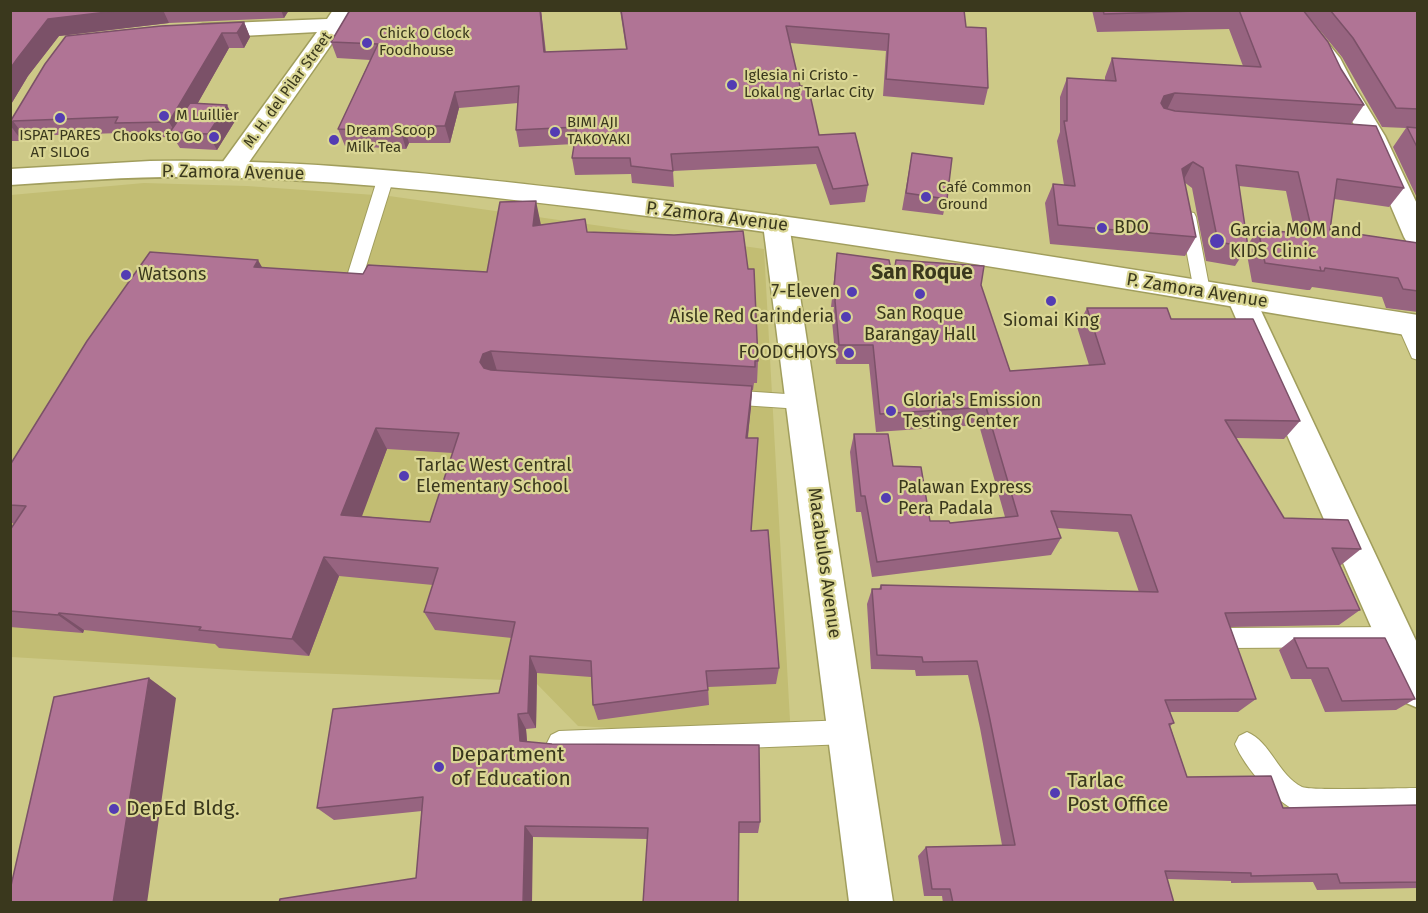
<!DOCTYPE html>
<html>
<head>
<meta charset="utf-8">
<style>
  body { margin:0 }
  #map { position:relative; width:1428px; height:913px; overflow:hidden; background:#cdc987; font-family:"Fira Sans",sans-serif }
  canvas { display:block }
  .frame { position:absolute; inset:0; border:12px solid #3a381d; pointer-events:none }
</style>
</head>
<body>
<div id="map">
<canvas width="1428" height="913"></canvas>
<div class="frame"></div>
</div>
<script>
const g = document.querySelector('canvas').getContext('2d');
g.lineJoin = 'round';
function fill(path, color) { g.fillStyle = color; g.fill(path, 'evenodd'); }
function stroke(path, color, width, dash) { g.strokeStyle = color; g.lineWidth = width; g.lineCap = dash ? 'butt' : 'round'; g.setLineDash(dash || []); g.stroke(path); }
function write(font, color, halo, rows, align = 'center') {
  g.font = font + ' "Fira Sans",sans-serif'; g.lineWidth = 4.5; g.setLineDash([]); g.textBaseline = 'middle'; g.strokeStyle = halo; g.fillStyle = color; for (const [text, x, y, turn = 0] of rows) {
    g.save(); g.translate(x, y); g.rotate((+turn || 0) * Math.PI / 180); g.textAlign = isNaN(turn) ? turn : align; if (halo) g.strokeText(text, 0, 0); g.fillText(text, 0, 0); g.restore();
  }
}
const built = new Path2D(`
  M144,183L247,186L389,196L764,249L791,739L578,726L534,681L252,671L11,657V195Z`);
const service = new Path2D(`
  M385,175L393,180L364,273L362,277H350L348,273L377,180Z
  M1188,212L1194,213L1196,217L1210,291L1208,295H1196L1194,291L1180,217L1182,213Z
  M1406,318L1412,319L1418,331V360L1412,358L1397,324L1400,319Z
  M726,390L801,395L808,397L810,402L808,407L801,409L726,404L719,402L717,397L719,392Z
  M1395,627L1403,630L1406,637L1403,644L1395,647L1227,648L1219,645L1216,638L1219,631L1227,628Z
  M848,720L856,724L860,732L856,740L848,744L559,755L551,751L547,743L551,735L559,731Z
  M1247,732C1271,742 1278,775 1302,787C1311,791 1401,788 1418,788V812H1299C1275,802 1245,768 1235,744L1239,736Z`);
const minor = new Path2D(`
  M333,10L354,12L240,175L231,177L222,175L218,169L222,163L317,32L203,38L195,36L192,31L195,26L203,24L327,19Z
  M1279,10H1301L1340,58L1355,87L1385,136L1418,206V246L1408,244L1404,237L1361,136L1331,87L1319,60Z
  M1241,288L1251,291L1255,298L1418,645V708L1404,702L1227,298L1231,291Z`);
const tertiary = new Path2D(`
  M776,215L786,218L789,224L893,902H849L763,224L766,218Z`);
const trunk = new Path2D(`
  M150,161C304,158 458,176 611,194C881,226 1149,273 1418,315V337C1150,294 883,245 615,212C478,195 340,179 203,177C139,176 75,181 10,185V169Z`);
const wall = new Path2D(`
  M10,10H289L284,18L169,23L59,36L28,76L10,106Z
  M350,10H541L546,52L626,49L620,10H964L966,27L988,88L984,105L883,96L886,51L790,43L800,86L819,135L868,185L865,202L830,205L816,164L673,171L674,187L632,183L631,174L575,175L572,158L574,144L519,147L516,130L518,103L459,108L450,143H409L406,149L345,146L338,129L370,60L337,58L331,42Z
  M1092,10H1303L1364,105L1351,124L1404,188L1389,207L1334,199L1330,230L1418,243V312L1386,308L1382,297L1312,287L1310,290H1307L1252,282L1246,249L1235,266L1206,261L1192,188L1184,182L1196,237L1185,256L1050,244L1045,203L1053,184L1064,185L1057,141L1060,132V97L1067,78L1105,80V77L1112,58L1243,66L1229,29L1097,32ZM1239,186L1286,191L1295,233L1258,229L1247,246Z
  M1303,10H1418V200L1393,147L1406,128L1382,127L1342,57Z
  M244,22L250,37L244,48H229L197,104L235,121L217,150L180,148L173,137L124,138L121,133L24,136L22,141H12L10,139V122Z
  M912,153L947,199L943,215L902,210Z
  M541,225L587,232L758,361L757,383H754L753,390H752L748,438L751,531L779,668L776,684L708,687L709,705L598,720L593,705L591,677L537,673L536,728L526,729L527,741L760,822L758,833H739L648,839L533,837L416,878L422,811L334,820L317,808L499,693L512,638L435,630L424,612L433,585L339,576L309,656L219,648L215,644L84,630L83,633L10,627V530L14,524L10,522V465L263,268L363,274L487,272ZM387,449L453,453L430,522L361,516Z
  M837,253L893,276L896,260L981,285L1010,371L1089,365L1077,327L1087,308L1171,319L1300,421L1284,439L1236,438L1284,518L1361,549L1341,565H1340L1360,610L1339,625L1230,627L1256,699L1238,712H1170L1174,723L1170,726L1187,777L1283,808L1418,805V888L1317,890L1313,882L1231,883V881L1167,879L1174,903H943L942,896H924L918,856L926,847L1002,845L980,728L968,675L916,676L915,670L871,669L867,604L872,589H879L881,585L1139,592L1118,532L1057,528L1061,538L1051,555L872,577L861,512H856L850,452L854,434L893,466L930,521L950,523L1005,517L979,425L876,432L869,364H836L832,321L834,307H831Z
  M1294,638L1415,699L1396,710L1325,712L1311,679H1291L1279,650Z`);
const shadedWall = new Path2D(`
  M124,10H163L169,23L59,36L28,76L10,106V69L17,59L48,19Z
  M281,10H289L284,18Z
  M540,10H541L547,69L544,52Z
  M244,22L250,37L244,48L237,33Z
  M222,33L229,48L181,133L175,132L169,122Z
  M455,92L459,108L450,143L445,126Z
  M1175,93L1166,112L1155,115L1164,96Z
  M227,105L235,121L217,150L208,134Z
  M13,121L24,136L22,141L10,125Z
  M404,126L409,143L406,149L401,132Z
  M1193,162L1183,181L1182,169Z
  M536,201L541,225L533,226Z
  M258,260L271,283L254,267Z
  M491,351L498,374L490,377L480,362L483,354Z
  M752,386L751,408L745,459L746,438Z
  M376,428L387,449L355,535L341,515Z
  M324,557L339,576L309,656L292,639Z
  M59,613L84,630L83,633L58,615Z
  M530,656L537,673L536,728L528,713Z
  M149,678L176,698L147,903H113Z
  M518,714L526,729L528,755L520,741Z
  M525,826L533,837L532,903H523Z`);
const building = new Path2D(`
  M10,10H124L48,19L17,59L10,69Z
  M350,10H540L544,52L627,49L621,10H964L966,27L986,28L988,88L886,79L889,34L786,26L800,86H808L819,135L855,133L868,185L833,189L818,147L671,154L673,171L631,166L630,158H572L577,127L516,130L519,86L455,92L445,126H404L401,132L338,129L378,44L331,42Z
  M1103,10H1227L1104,14Z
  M1239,10H1303L1328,42L1341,69L1364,105L1175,93L1164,96L1161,103L1164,108L1175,111L1376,126L1404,188L1337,179L1330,230L1418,243V291L1403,289L1398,278L1325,268L1324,271H1321L1320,267L1321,271L1265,263L1258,229L1313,235L1298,172L1236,165L1248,247L1218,242L1203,168L1193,162L1182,169L1196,237L1058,225L1053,184L1075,186L1064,121H1067V78L1116,81L1112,58L1261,67Z
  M1330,10H1418V109L1396,108L1353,38Z
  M244,22L237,33H222L169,122L115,123L118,117L13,121L10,125V122L45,64L66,36L161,26Z
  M190,103L227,105L208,134L170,132Z
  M1407,127L1418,128V149Z
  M912,153L952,158L947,199L906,193Z
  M536,201L533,226L585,219L587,232L674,235L743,231L748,269H754L758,361H755V367L491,351L483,354L480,362L484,368L491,370L752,386L746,438H758L751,531L768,530L779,668L706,671L708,690L593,705L591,661L530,656L528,713L518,714L520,741L552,744L759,745L760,822H739L738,903H643L648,828L525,826L523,903H279L280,899L416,878L423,797L317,808L333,709L499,693L515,622L424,612L438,568L324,557L292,639L199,630L201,627L59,613L58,615L10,611V530L26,506L10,505V465L87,341L150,252L258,260L254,267L363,274L368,265L487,272L500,202ZM376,428L459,433L430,522L341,515Z
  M837,253L889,260L893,279L896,260L984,266L981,285L1010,371L1105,364L1087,308H1167L1171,319H1253L1300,421L1225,420L1284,518L1348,520L1361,549L1332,548L1360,610L1225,613L1256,699L1165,700L1174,723L1169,724L1187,777L1271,776L1283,808L1418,805V882L1340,883L1337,874L1251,876V873L1165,871L1174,903H953L950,889H932L926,847L1015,845L989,715L977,661L923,662L922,657L877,655L872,589H881V585L1158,592L1131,515L1051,511L1061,538L877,562L865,496H861L854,434H888L893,466L921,467L930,521H949L950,523L1018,516L986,407L880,414L873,345H839L835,301L837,288H834Z
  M1294,638H1385L1415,699L1342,701L1328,668H1307Z
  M149,678L113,903H10V890L54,697Z`);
const markers = [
  [367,43,6,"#533cb3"],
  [732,85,6,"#533cb3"],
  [164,116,6,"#533cb3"],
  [60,118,6,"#533cb3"],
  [555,132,6,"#533cb3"],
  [214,137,6,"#533cb3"],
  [334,140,6,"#533cb3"],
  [926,197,6,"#533cb3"],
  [1102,228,6,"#533cb3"],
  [1217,241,8,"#533cb3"],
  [126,275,6,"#533cb3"],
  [852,292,6,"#533cb3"],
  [920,294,6,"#533cb3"],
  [1051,301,6,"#533cb3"],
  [846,317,6,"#533cb3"],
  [849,353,6,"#533cb3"],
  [891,411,6,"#533cb3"],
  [404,476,6,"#533cb3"],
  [886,498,6,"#533cb3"],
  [439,767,6,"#533cb3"],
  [1055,793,6,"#533cb3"],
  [114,809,6,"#533cb3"]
];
const farPoinames = [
  ["Chick O Clock",379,34],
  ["Foodhouse",379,51],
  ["Iglesia ni Cristo -",744,76],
  ["Lokal ng Tarlac City",744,93],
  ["M Luillier",176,116],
  ["BIMI AJI",567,123],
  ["TAKOYAKI",567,140],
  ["Dream Scoop",346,131],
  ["Milk Tea",346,148],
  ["ISPAT PARES",60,136,"center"],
  ["AT SILOG",60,153,"center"],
  ["Chooks to Go",202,137,"right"],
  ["Café Common",938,188],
  ["Ground",938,205]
];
const farStreetnames = [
  ["M. H. del Pilar Street",288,90,-54]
];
const streetNames = [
  ["P. Zamora Avenue",233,173,1],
  ["P. Zamora Avenue",717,217,7],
  ["P. Zamora Avenue",1197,291,9],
  ["Macabulos Avenue",824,563,82]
];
const poiNames = [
  ["BDO",1114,228],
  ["Garcia MOM and",1230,231],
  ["KIDS Clinic",1230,252],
  ["Watsons",138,275],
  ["7-Eleven",840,292,"right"],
  ["San Roque",920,314,"center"],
  ["Barangay Hall",920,335,"center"],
  ["Aisle Red Carinderia",834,317,"right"],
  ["Siomai King",1051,321,"center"],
  ["FOODCHOYS",837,353,"right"],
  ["Gloria's Emission",903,401],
  ["Testing Center",903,422],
  ["Tarlac West Central",416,466],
  ["Elementary School",416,487],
  ["Palawan Express",898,488],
  ["Pera Padala",898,509]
];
const quarterNames = [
  ["San Roque",922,273]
];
const nearPoinames = [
  ["Department",451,755],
  ["of Education",451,779],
  ["Tarlac",1067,781],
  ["Post Office",1067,805],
  ["DepEd Bldg.",126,809]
];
fill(built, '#c2bd73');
stroke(service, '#a19e5d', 2);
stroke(minor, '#a19e5d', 3);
stroke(tertiary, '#a19e5d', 3);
stroke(trunk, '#a19e5d', 3);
fill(service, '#fff');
fill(minor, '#fff');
fill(tertiary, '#fff');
fill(trunk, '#fff');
fill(wall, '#976480');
fill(shadedWall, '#7b5168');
fill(building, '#b07495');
stroke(building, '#7b5168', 1.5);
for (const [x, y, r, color] of markers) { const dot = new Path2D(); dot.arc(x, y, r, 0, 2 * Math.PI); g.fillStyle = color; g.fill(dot); stroke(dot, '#dad694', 2); }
write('15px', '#3a381d', '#dad694', farPoinames, 'left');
write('15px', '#3a381d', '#dad694', farStreetnames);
write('18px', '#3a381d', '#dad694', streetNames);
write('18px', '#3a381d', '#dad694', poiNames, 'left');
write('bold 21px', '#3a381d', '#dad694', quarterNames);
write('21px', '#3a381d', '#dad694', nearPoinames, 'left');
</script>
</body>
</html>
